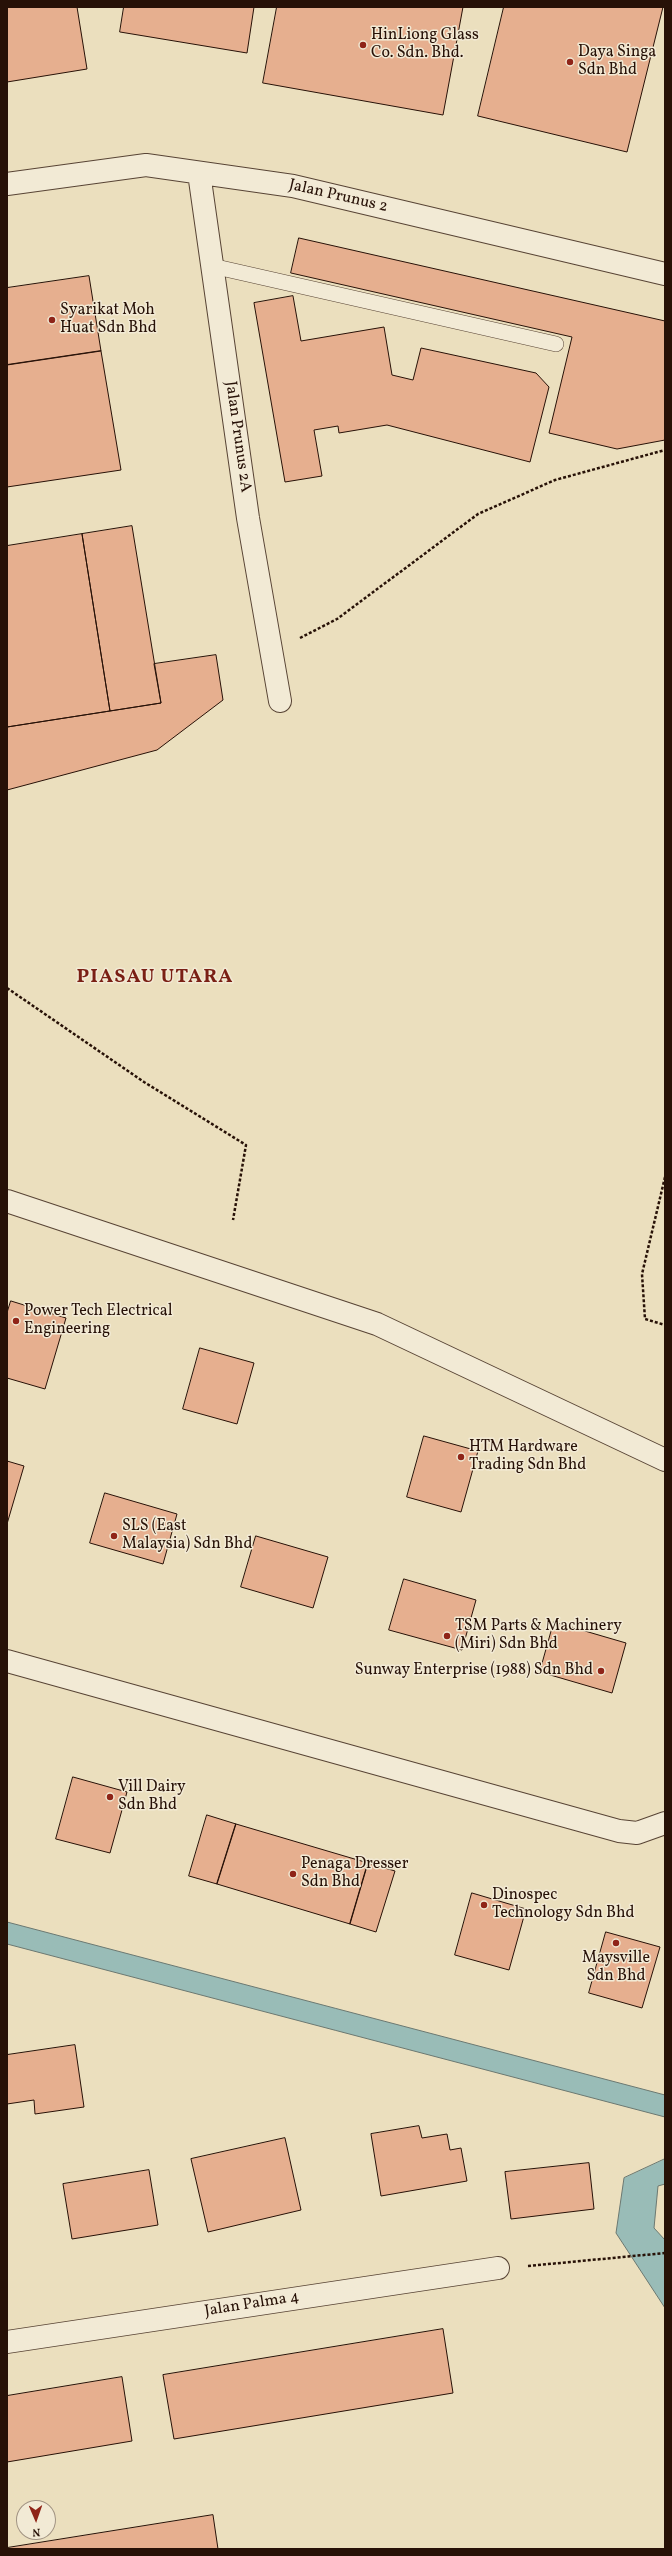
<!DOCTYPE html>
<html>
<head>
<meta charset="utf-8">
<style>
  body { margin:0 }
  #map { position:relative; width:672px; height:2556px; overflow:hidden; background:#ebdfbe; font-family:Vollkorn,serif }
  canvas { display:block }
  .frame { position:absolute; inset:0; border:8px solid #271107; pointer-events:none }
  .north { position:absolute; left:16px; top:2500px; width:40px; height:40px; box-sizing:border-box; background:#f2ead5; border:1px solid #a19383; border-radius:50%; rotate:178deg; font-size:11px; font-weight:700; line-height:16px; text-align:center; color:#271107 }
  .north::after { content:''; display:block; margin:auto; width:14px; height:18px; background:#8f2418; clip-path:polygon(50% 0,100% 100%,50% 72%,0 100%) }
</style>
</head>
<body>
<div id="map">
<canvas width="672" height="2556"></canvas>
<div class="frame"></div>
<div class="north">N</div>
</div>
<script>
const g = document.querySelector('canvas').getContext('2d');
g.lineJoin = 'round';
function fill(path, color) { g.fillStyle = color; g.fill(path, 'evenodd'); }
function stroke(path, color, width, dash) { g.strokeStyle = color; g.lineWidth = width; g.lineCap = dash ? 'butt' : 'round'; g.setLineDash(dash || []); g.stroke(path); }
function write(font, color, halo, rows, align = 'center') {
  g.font = font + ' Vollkorn,serif'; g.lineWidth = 3; g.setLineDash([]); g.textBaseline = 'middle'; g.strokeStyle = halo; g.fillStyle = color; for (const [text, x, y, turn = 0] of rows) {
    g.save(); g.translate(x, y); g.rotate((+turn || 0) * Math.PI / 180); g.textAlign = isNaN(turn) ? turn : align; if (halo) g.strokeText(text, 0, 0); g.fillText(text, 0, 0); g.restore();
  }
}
const water = new Path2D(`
  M7,1922L665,2095V2117L7,1944Z
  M665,2159V2184L658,2186L654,2228L665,2240V2308L616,2233L624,2178Z`);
const building = new Path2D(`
  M7,7H77L87,69L7,82Z
  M124,7H254L247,53L120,32Z
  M277,7H463L443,115L263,83Z
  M504,7H663L627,152L478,116Z
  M299,238L665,321V440L617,449L549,433L572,337L291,273Z
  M89,276L101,351L7,365V288Z
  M293,296L301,341L384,327L392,375L413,380L421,348L536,373L549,387L530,462L387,425L339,433L338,426L314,430L322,476L285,482L254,303Z
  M101,351L121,470L7,487V365Z
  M132,526L161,703L110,711L82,534Z
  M82,534L110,711L7,727V546Z
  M216,655L223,700L157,750L7,790V727L161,703L154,664Z
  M11,1301L66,1318L45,1389L7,1378V1313Z
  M200,1348L254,1363L237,1424L183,1409Z
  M424,1436L478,1451L461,1512L407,1497Z
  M7,1461L24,1466L7,1524Z
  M105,1493L177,1514L163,1564L90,1543Z
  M256,1536L328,1557L313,1608L241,1587Z
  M404,1579L476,1600L462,1650L389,1630Z
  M554,1622L626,1643L612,1693L540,1672Z
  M73,1777L127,1792L110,1853L56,1839Z
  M207,1815L236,1824L217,1884L189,1876Z
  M236,1824L368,1863L350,1924L217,1884Z
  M368,1863L395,1871L376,1932L350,1924Z
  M472,1893L526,1909L509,1970L455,1955Z
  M606,1932L660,1947L642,2008L589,1993Z
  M75,2045L84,2107L35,2114L34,2100L7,2104V2055Z
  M419,2126L422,2138L447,2134L450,2150L461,2148L467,2181L381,2196L371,2134Z
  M285,2138L301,2210L208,2232L191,2159Z
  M589,2163L594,2209L511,2219L505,2172Z
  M149,2170L158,2225L72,2239L63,2184Z
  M443,2329L453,2393L174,2439L163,2375Z
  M122,2377L132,2441L7,2462V2396Z
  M213,2515L218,2549H7V2548Z`);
const path = new Path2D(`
  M300,638L337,619L478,514L555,480L665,450
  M7,988L144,1082L246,1145L233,1220
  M665,1177L642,1274L645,1319L665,1325
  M528,2266L665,2253`);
const service = new Path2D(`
  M212,266L556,344`);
const minor = new Path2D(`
  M199,173L248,518L280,701
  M7,184L146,165L293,186L665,274
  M7,1201L377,1324L665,1460
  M7,1661L619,1831L637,1833L665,1823
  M7,2342L498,2268`);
const markers = [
  [363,45,4,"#8f2418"],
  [570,62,4,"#8f2418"],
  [52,320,4,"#8f2418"],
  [16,1321,4,"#8f2418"],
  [461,1457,4,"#8f2418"],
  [114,1536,4,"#8f2418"],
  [447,1636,4,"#8f2418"],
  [601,1671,4,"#8f2418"],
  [110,1797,4,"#8f2418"],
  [293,1874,4,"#8f2418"],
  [484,1905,4,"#8f2418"],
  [616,1943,4,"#8f2418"]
];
const poiNames = [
  ["HinLiong Glass",371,36],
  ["Co. Sdn. Bhd.",371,54],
  ["Daya Singa",578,53],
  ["Sdn Bhd",578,71],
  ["Syarikat Moh",60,311],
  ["Huat Sdn Bhd",60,329],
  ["Power Tech Electrical",24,1312],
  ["Engineering",24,1330],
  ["HTM Hardware",469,1448],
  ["Trading Sdn Bhd",469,1466],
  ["SLS (East",122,1527],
  ["Malaysia) Sdn Bhd",122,1545],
  ["TSM Parts & Machinery",455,1627],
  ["(Miri) Sdn Bhd",455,1645],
  ["Sunway Enterprise (1988) Sdn Bhd",593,1671,"right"],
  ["Vill Dairy",118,1788],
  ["Sdn Bhd",118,1806],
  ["Penaga Dresser",301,1865],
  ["Sdn Bhd",301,1883],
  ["Dinospec",492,1896],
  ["Technology Sdn Bhd",492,1914],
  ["Maysville",616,1959,"center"],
  ["Sdn Bhd",616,1977,"center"]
];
const streetNames = [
  ["Jalan Prunus 2",338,197,13],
  ["Jalan Prunus 2A",237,437,82],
  ["Jalan Palma 4",252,2305,-9]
];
const districtNames = [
  ["PIASAU UTARA",155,978]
];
fill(water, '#99bcb7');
stroke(water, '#6b7871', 1);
fill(building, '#e6af8f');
stroke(building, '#271107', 1);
stroke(service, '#584435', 16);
stroke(minor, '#584435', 24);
stroke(path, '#271107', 2.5, [3, 2]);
stroke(service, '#f2ead5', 15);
stroke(minor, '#f2ead5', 22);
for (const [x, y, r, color] of markers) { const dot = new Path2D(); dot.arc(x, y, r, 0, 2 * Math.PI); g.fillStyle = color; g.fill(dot); stroke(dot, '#f2ead5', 1.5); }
write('16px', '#271107', '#f2ead5', poiNames, 'left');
write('16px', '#271107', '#f2ead5', streetNames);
g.letterSpacing = '1px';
write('bold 20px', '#7a1f14', '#f2ead5', districtNames);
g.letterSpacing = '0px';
</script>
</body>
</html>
